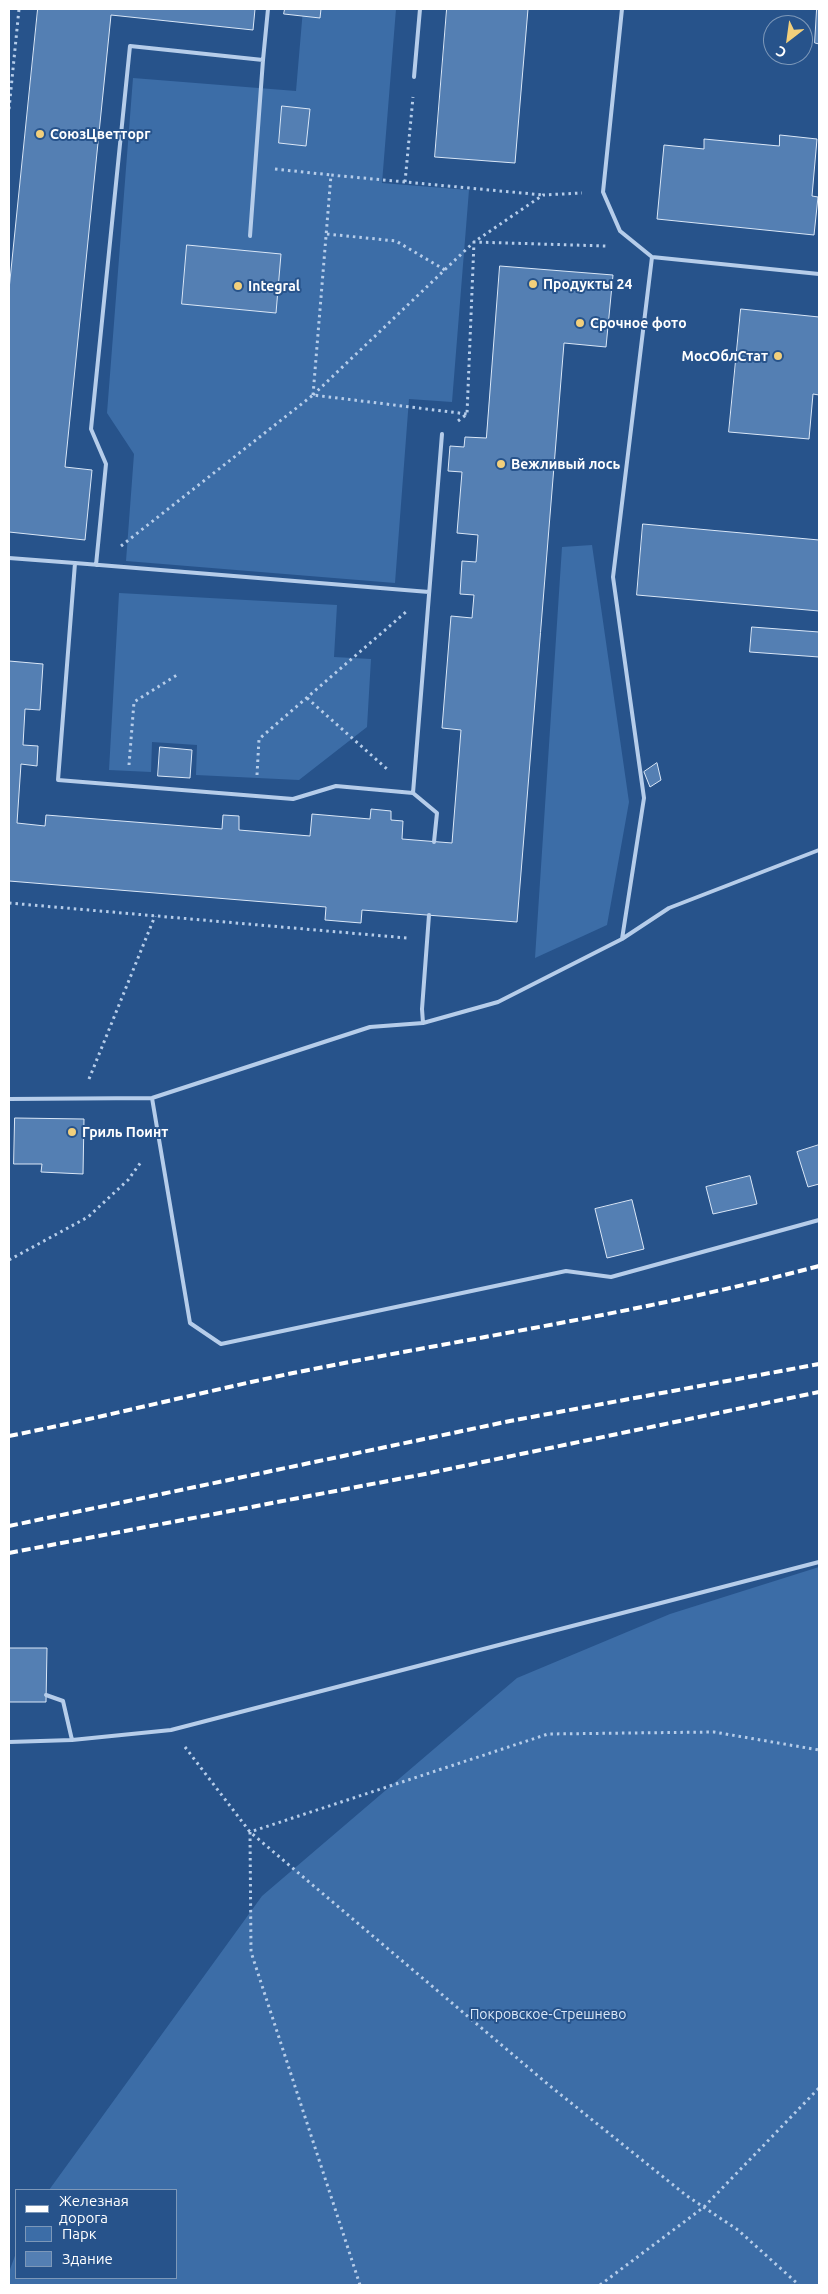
<!DOCTYPE html>
<html>
<head>
<meta charset="utf-8">
<style>
  body { margin:0 }
  #map { position:relative; width:828px; height:2294px; overflow:hidden; background:#27538b; font-family:Ubuntu,sans-serif }
  canvas { display:block }
  .frame { position:absolute; inset:0; border:10px solid #fff; pointer-events:none }
  .legend { position:absolute; left:15px; top:2189px; width:162px; height:90px; box-sizing:border-box; background:#27538b; border:1px solid #7d98b9; margin:0; padding:6px 9px; list-style:none; font-size:15px; color:#fff }
  .legend li { display:flex; align-items:center; gap:10px; height:25px }
  .legend b { width:25px; border:1px solid #7d98b9 }
  .north { position:absolute; left:763px; top:15px; width:50px; height:50px; box-sizing:border-box; background:#27538b; border:1px solid #7d98b9; border-radius:50%; rotate:210deg; font-size:14px; font-weight:700; line-height:20px; text-align:center; color:#fff }
  .north::after { content:''; display:block; margin:auto; width:18px; height:22px; background:#f2cf7b; clip-path:polygon(50% 0,100% 100%,50% 72%,0 100%) }
</style>
</head>
<body>
<div id="map">
<canvas width="828" height="2294"></canvas>
<div class="frame"></div>
<ul class="legend">
<li><b style="height:6px;background:#fff"></b>Железная дорога</li>
<li><b style="height:14px;background:#3c6da7"></b>Парк</li>
<li><b style="height:14px;background:#547fb3"></b>Здание</li>
</ul>
<div class="north">С</div>
</div>
<script>
const g = document.querySelector('canvas').getContext('2d');
g.lineJoin = 'round';
function fill(path, color) { g.fillStyle = color; g.fill(path, 'evenodd'); }
function stroke(path, color, width, dash) { g.strokeStyle = color; g.lineWidth = width; g.lineCap = dash ? 'butt' : 'round'; g.setLineDash(dash || []); g.stroke(path); }
function write(font, color, halo, rows, align = 'center') {
  g.font = font + ' Ubuntu,sans-serif'; g.lineWidth = 4; g.setLineDash([]); g.textBaseline = 'middle'; g.strokeStyle = halo; g.fillStyle = color; for (const [text, x, y, turn = 0] of rows) {
    g.save(); g.translate(x, y); g.rotate((+turn || 0) * Math.PI / 180); g.textAlign = isNaN(turn) ? turn : align; if (halo) g.strokeText(text, 0, 0); g.fillText(text, 0, 0); g.restore();
  }
}
const green = new Path2D(`
  M303,9H396L382,183L469,190L452,402L409,399L395,583L126,561L134,454L107,413L133,78L296,91Z
  M592,545L629,802L607,925L535,958L562,547Z
  M119,593L337,605L334,657L371,659L367,727L299,780L196,775L197,745L152,742L151,772L109,770Z
  M819,1567V2285H9V2272L16,2253V2278H176V2190H49L262,1896L517,1678L670,1614Z`);
const building = new Path2D(`
  M38,9H255L253,30L111,15L65,467L92,470L85,540L9,532V290Z
  M285,9H321L320,18L284,14Z
  M447,9H528L515,163L435,157Z
  M817,9H819V44L815,43Z
  M282,106L310,109L306,146L279,143Z
  M780,135L817,139L812,196L818,197L814,235L657,219L664,145L704,149V139L779,146Z
  M187,245L281,254L276,313L182,304Z
  M500,266L613,275L606,347L564,343L517,922L362,910L361,923L325,920L326,907L9,881V661L43,664L40,710L25,709L23,745L38,746L37,766L21,764L17,823L45,826L46,815L222,829L223,815L239,816V830L310,836L312,814L370,819L371,809L391,811V820L403,821L402,839L452,843L461,730L442,728L451,616L472,618L474,595L460,594L462,561L476,562L478,535L457,533L462,472L448,471L450,446L464,447L465,437L486,438Z
  M741,309L819,317V395L813,394L809,439L729,432Z
  M643,524L819,540V611L637,595Z
  M752,627L819,632V657L750,652Z
  M160,747L192,750L190,778L158,776Z
  M657,763L661,780L650,787L644,772Z
  M15,1118L84,1119L83,1174L41,1172L42,1164H14Z
  M819,1145V1184L808,1187L797,1152Z
  M750,1176L757,1204L713,1214L706,1187Z
  M632,1200L644,1249L607,1258L595,1209Z
  M9,1648H47L46,1702H9Z`);
const path = new Path2D(`
  M9,109L19,9
  M275,169L331,175
  M405,182L413,97
  M327,234L396,241L445,270
  M313,395L331,175L543,195
  M313,395L474,242L606,246
  M458,421L467,414L474,242L543,195L582,193
  M121,546L313,395L467,414
  M307,698L387,769
  M129,765L134,702L177,675
  M257,775L259,739L407,611
  M9,903L407,938
  M89,1079L155,916
  M9,1260L88,1217L128,1180L141,1162
  M185,1747L250,1832L550,2086L687,2196L738,2230L799,2285
  M360,2285L251,1952L250,1832L548,1734L714,1732L819,1750
  M600,2285L704,2207L819,2088`);
const lane = new Path2D(`
  M622,9L603,192L620,231L652,257L819,274
  M414,77L420,9
  M250,236L263,60
  M9,558L75,563L58,780L293,799L336,786L413,793L442,434
  M75,563L429,592
  M96,565L106,464L91,429L130,46L263,60L268,9
  M413,793L437,813L434,842
  M622,939L644,798L613,577L652,257
  M423,1023L422,1009L429,915
  M152,1098L190,1323L221,1344L566,1271L611,1277L819,1220
  M9,1099L152,1098L370,1027L423,1023L498,1002L622,939L669,908L819,850
  M46,1695L63,1701L72,1740
  M9,1742L72,1740L171,1730L819,1562`);
const rail = new Path2D(`
  M9,1436C104,1417 198,1393 293,1373C469,1338 646,1312 819,1266
  M9,1526L510,1421L819,1364
  M9,1553L425,1474L819,1392`);
const markers = [
  [40,134,5,"#f2cf7b"],
  [533,284,5,"#f2cf7b"],
  [238,286,5,"#f2cf7b"],
  [580,323,5,"#f2cf7b"],
  [778,356,5,"#f2cf7b"],
  [501,464,5,"#f2cf7b"],
  [72,1132,5,"#f2cf7b"]
];
const poiNames = [
  ["СоюзЦветторг",50,134],
  ["Продукты 24",543,284],
  ["Integral",248,286],
  ["Срочное фото",590,323],
  ["МосОблСтат",768,356,"right"],
  ["Вежливый лось",511,464],
  ["Гриль Поинт",82,1132]
];
const parkNames = [
  ["Покровское-Стрешнево",548,2014]
];
fill(green, '#3c6da7');
fill(building, '#547fb3');
stroke(building, '#dae7f7', 1);
stroke(path, '#b6cdea', 3, [2.5, 4]);
stroke(lane, '#b6cdea', 4);
stroke(rail, '#fff', 4, [9, 4]);
for (const [x, y, r, color] of markers) { const dot = new Path2D(); dot.arc(x, y, r, 0, 2 * Math.PI); g.fillStyle = color; g.fill(dot); stroke(dot, '#27538b', 2); }
write('bold 14px', '#fff', '#27538b', poiNames, 'left');
write('14px', '#dae7f7', '#27538b', parkNames);
</script>
</body>
</html>
